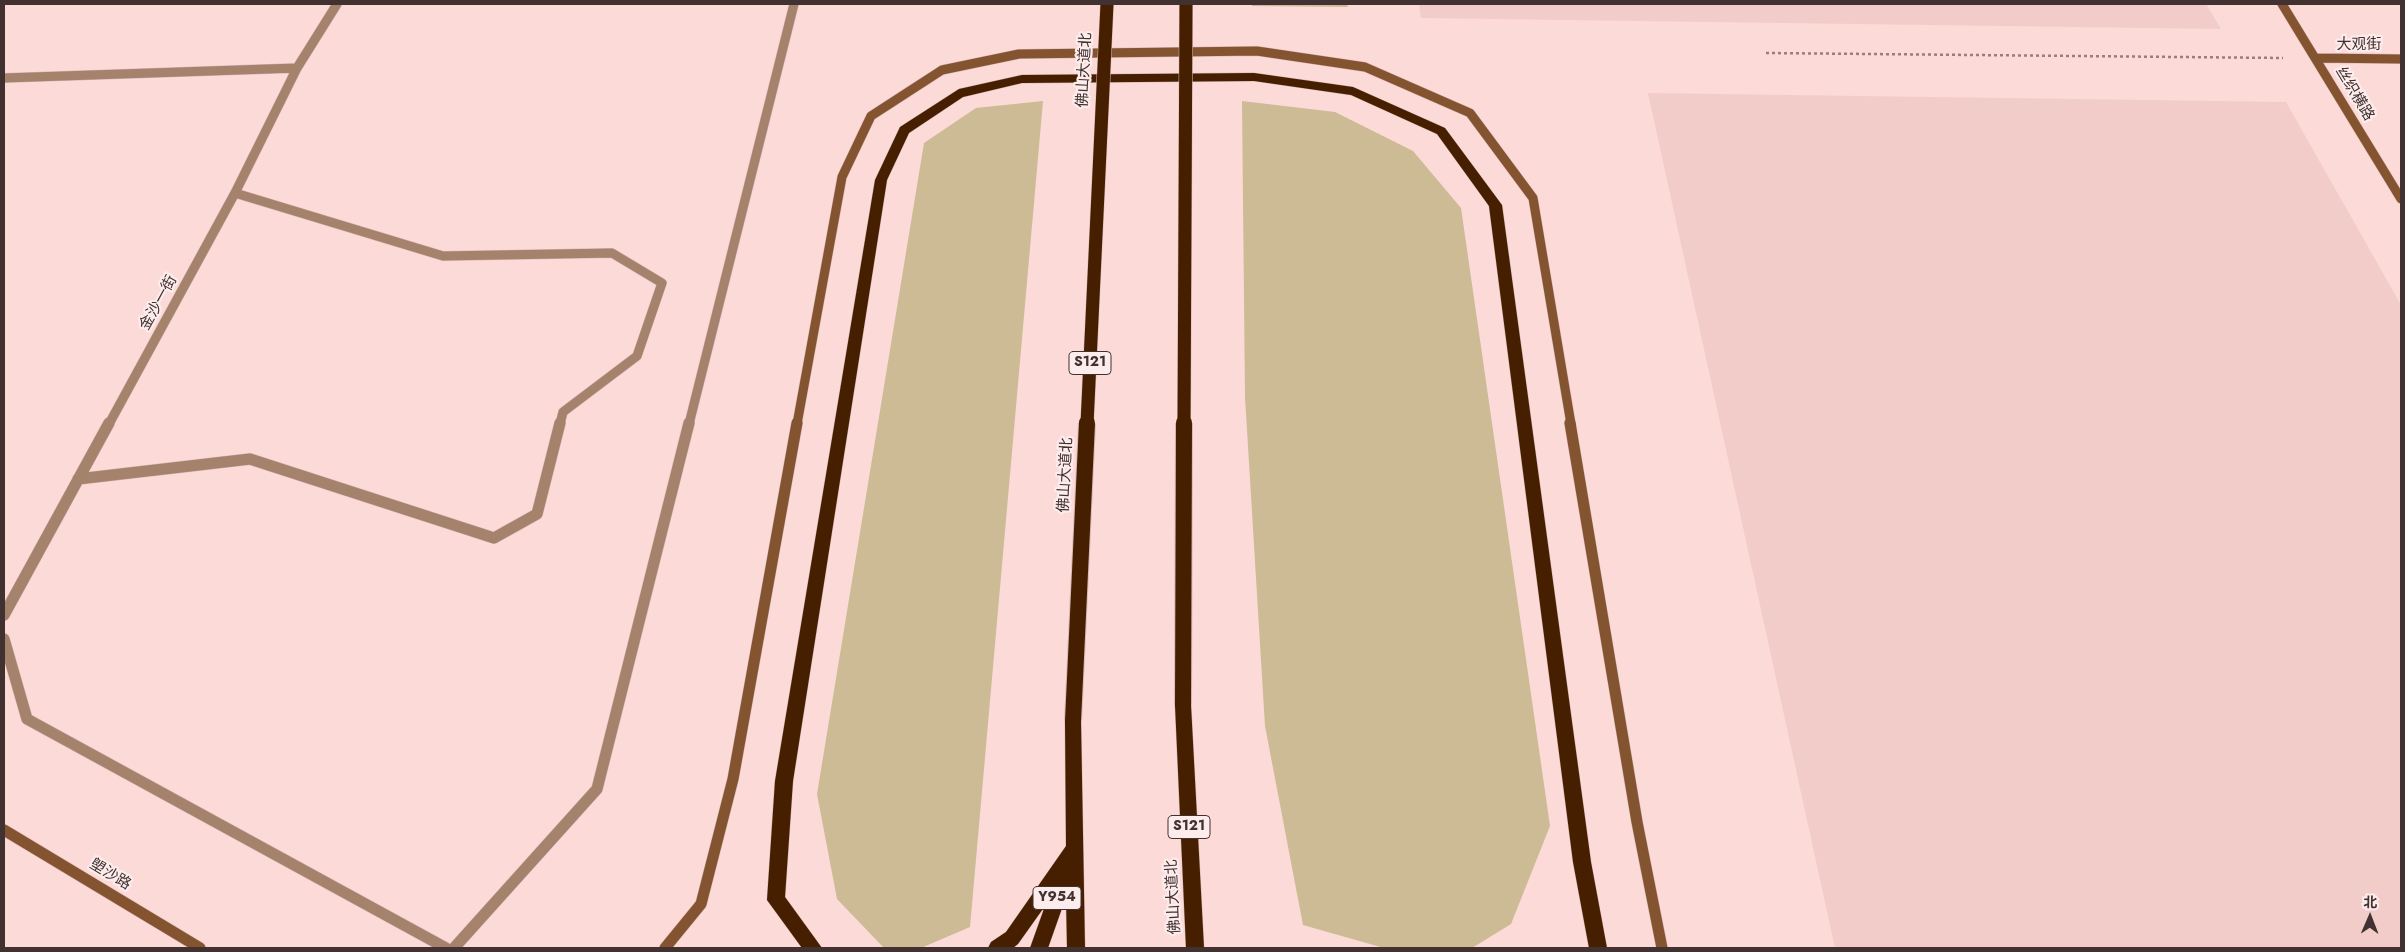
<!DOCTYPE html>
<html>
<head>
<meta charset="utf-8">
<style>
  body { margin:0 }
  #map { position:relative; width:2405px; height:952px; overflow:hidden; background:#fbdad8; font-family:Jost,"Noto Sans SC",sans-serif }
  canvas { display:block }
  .frame { position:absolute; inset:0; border:5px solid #413130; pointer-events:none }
  .north { position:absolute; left:2345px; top:892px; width:50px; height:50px; -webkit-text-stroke:4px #fceceb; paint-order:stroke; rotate:1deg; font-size:14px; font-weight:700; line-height:20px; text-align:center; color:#413130 }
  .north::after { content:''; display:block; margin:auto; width:18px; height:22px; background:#413130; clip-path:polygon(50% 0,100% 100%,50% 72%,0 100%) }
</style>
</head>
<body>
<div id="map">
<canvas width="2405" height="952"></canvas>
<div class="frame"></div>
<div class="north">北</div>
</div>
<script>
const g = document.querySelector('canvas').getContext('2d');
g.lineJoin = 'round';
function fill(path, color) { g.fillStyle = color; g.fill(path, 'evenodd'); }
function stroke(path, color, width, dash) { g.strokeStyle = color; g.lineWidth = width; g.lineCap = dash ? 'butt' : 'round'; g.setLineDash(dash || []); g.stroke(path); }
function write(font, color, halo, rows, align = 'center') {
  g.font = font + ' Jost,"Noto Sans SC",sans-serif'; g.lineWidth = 4.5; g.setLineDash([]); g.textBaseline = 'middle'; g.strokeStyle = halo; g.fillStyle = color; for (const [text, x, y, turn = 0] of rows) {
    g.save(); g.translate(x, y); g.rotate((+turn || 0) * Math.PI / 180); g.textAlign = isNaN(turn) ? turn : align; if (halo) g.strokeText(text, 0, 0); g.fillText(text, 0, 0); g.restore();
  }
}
const built = new Path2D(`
  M1419,4H2206L2221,29L1421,18Z
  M1648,93L2286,102L2401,305V948H1835Z`);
const green = new Path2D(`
  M1252,4H1347L1348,7L1252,6Z
  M1043,101L970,927L921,948H884L837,899L817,794L924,143L976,108Z
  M1242,101L1335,112L1413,151L1461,208L1550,826L1511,924L1472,948H1384L1303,925L1265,726L1245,397Z`);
const path = new Path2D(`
  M1766,53L2283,58`);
const streetFar1 = new Path2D(`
  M4,78L297,68
  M235,193L443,256L612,253L662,283L637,356L563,412L560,424
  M109,424L235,193L297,68L337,4
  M689,424L794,4`);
const street = new Path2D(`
  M78,479L250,459L494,538L537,514L560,423
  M4,615L109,423
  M4,639L27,719L446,948
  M454,948L597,789L689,423`);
const secondaryFar1 = new Path2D(`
  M2282,4L2401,199
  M2316,58L2401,59
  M797,424L842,177L871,116L942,70L1019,54L1257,51L1365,67L1470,113L1533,198L1571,424`);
const secondary = new Path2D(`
  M1570,423L1637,822L1662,948
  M4,830L200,948
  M665,948L701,904L733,779L797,423`);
const highway = new Path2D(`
  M1254,73L1353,87L1445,128L1502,205L1591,862L1607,948H1589L1573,862L1489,206L1437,134L1351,95L1254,81L1022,83L963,97L909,133L887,180L793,781L785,897L822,948H802L767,900L775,781L875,180L900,127L959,89L1022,75Z
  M1183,697L1189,699L1191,705L1204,948H1186L1175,705L1177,699Z
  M1073,713L1079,715L1081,721L1085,948H1067L1066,897L1048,948H1030L1045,906L1018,944L1013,948H988L991,942L1006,932L1066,846L1065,721L1067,715Z`);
const highwayBridgeFar1 = new Path2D(`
  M1087,424L1107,4
  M1184,424L1186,4`);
const highwayBridge = new Path2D(`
  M1183,705L1184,423
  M1073,721L1087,423`);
const shields = [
  [1090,363,42],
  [1189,827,42],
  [1057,898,48]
];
const shieldNames = [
  ["S121",1090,363],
  ["S121",1189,827],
  ["Y954",1057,898]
];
const streetNames = [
  ["大观街",2359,45],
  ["佛山大道北",1085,70,-87],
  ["丝织横路",2354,94,59],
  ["金沙一街",159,303,-61],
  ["佛山大道北",1066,475,-87],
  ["塱沙路",110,875,31],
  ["佛山大道北",1174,897,-93]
];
fill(built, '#f2ccc9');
fill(green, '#ccbb94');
stroke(streetFar1, '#d6b8b6', 10);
stroke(street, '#d6b8b6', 12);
stroke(secondaryFar1, '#d6b8b6', 10);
stroke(secondary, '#d6b8b6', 12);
stroke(highway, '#d6b8b6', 1);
stroke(path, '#967f7d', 2.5, [3, 3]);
stroke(streetFar1, '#a4826b', 9);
stroke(street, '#a4826b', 11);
stroke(secondaryFar1, '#845330', 9);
stroke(secondary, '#845330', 11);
fill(highway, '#451f00');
stroke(highwayBridgeFar1, '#d6b8b6', 14, []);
stroke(highwayBridge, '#d6b8b6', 18, []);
stroke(highwayBridgeFar1, '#451f00', 13);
stroke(highwayBridge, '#451f00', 16);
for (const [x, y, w] of shields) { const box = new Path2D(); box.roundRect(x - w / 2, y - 11.5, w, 23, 4); g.fillStyle = '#fceceb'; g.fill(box); stroke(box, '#413130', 1); }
write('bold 14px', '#413130', null, shieldNames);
write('15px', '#413130', '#fceceb', streetNames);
</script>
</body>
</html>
